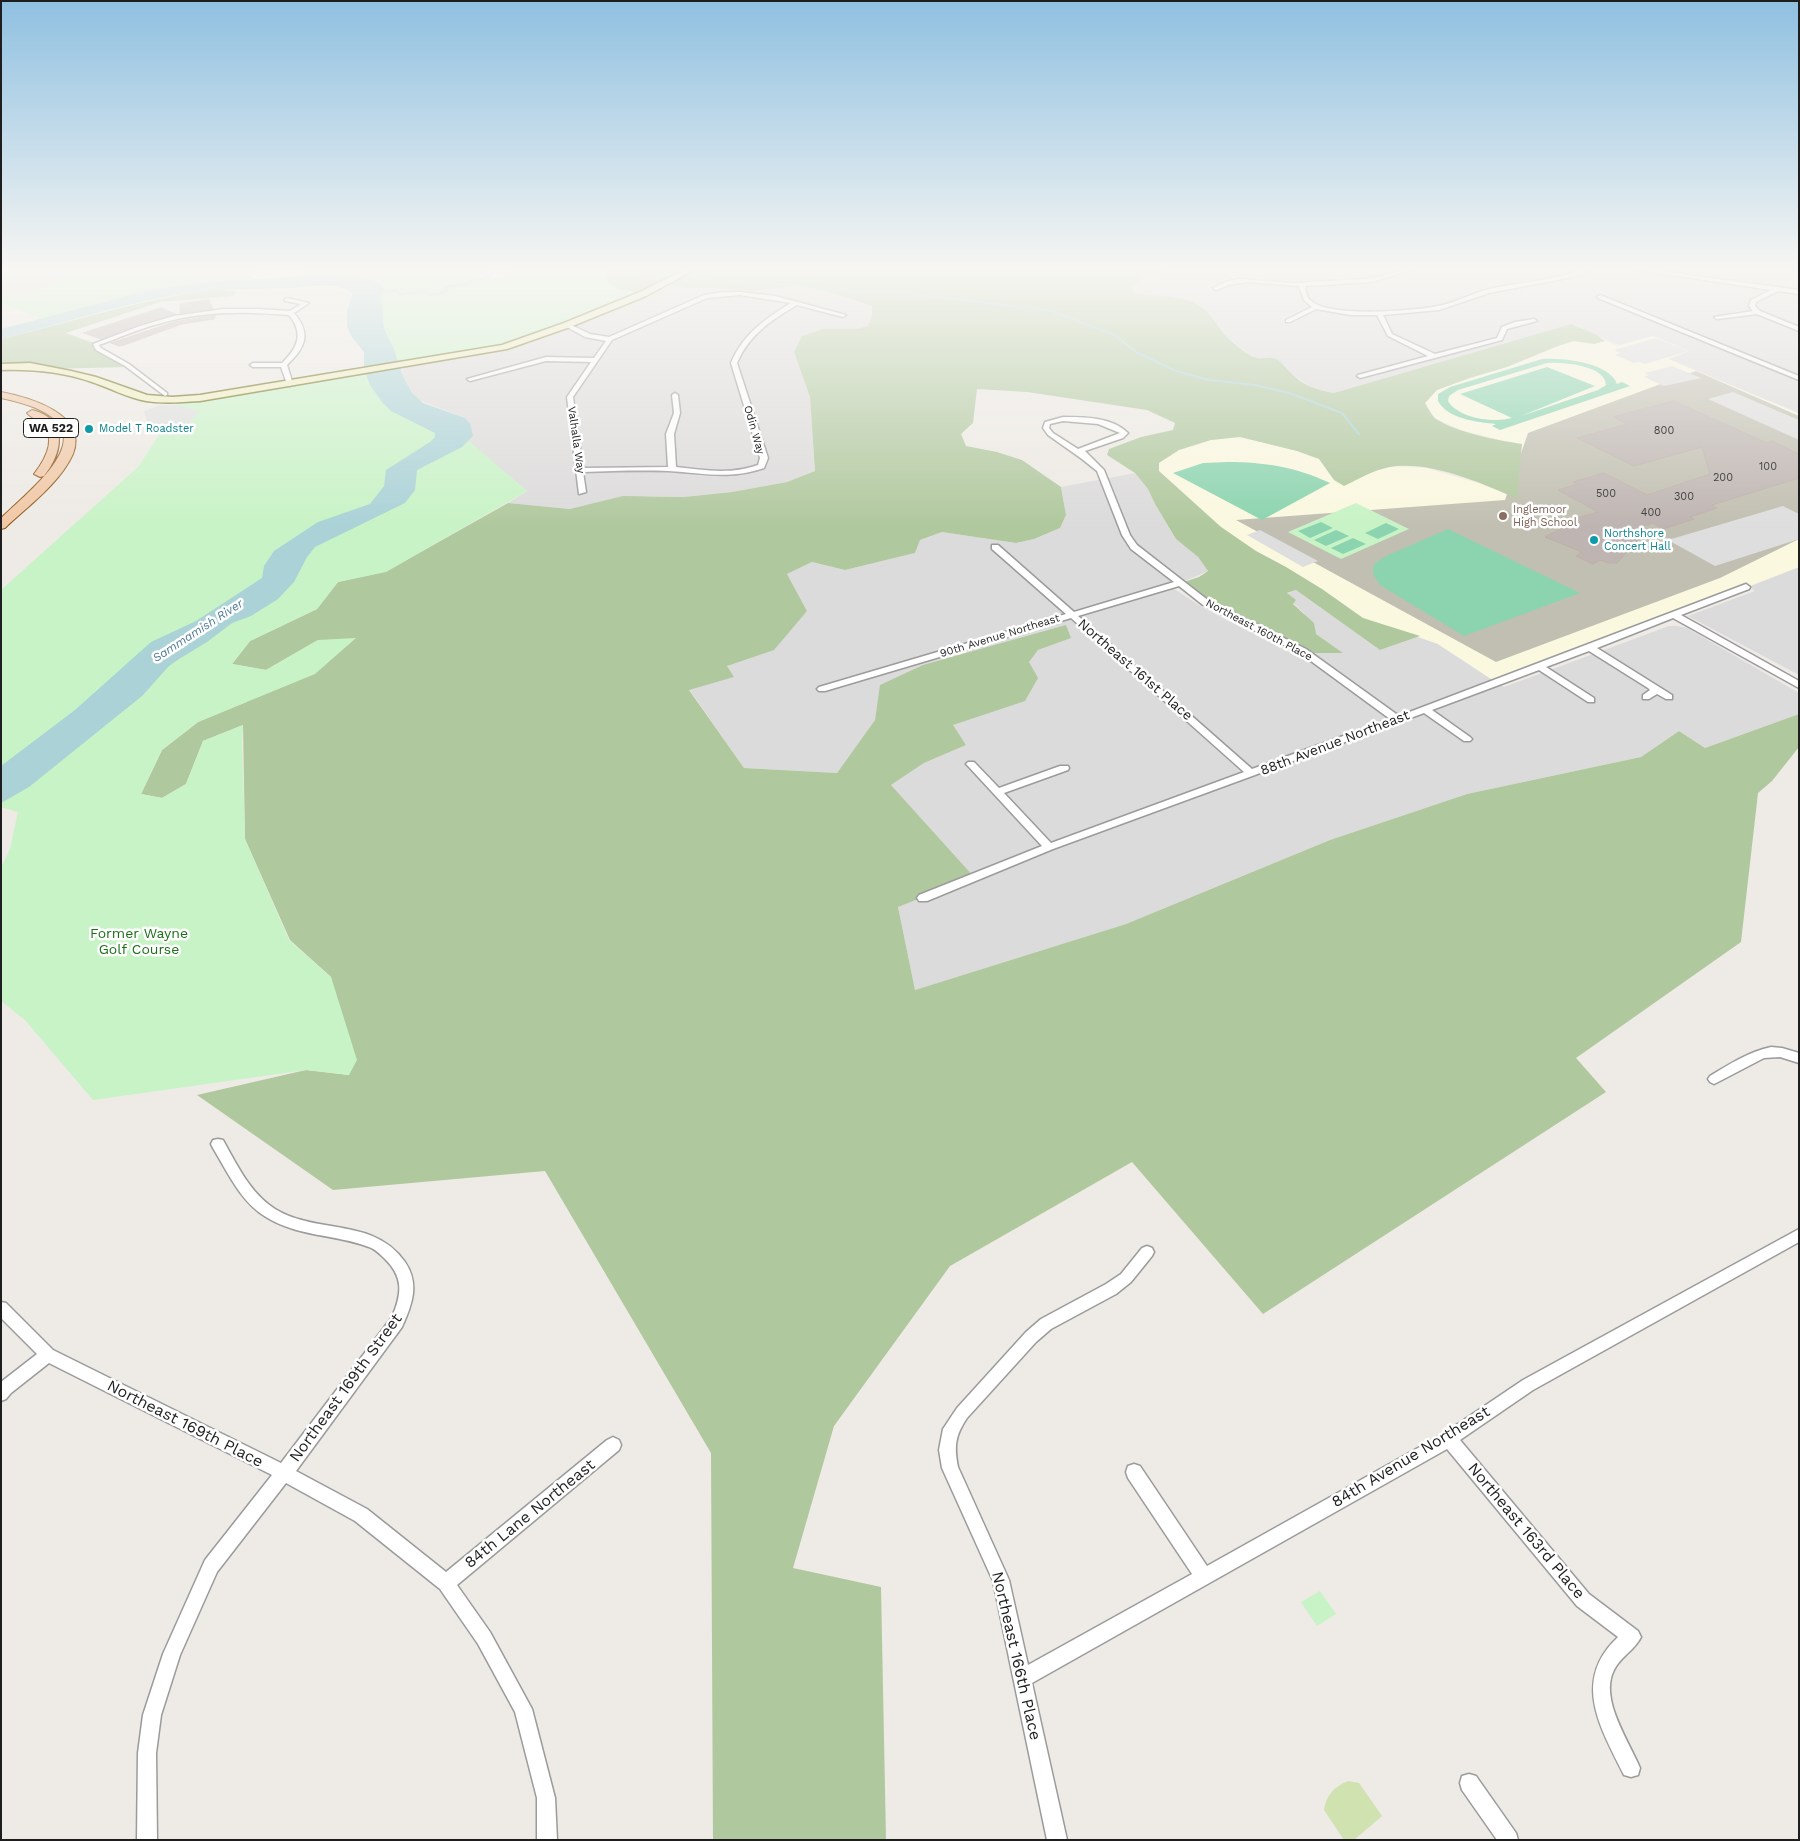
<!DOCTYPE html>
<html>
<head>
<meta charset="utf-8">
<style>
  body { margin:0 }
  #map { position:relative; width:1800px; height:1841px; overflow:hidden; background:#eeeae5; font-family:"Work Sans",sans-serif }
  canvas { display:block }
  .frame { position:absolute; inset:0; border:2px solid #1e1e1e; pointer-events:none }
</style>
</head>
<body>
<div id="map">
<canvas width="1800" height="1841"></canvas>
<div class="frame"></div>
</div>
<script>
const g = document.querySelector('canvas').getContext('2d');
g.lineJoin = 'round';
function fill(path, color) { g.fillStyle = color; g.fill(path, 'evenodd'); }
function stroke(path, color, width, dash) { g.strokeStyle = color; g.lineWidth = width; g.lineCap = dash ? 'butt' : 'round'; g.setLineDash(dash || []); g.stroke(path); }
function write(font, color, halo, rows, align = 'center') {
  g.font = font + ' "Work Sans",sans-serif'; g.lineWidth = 5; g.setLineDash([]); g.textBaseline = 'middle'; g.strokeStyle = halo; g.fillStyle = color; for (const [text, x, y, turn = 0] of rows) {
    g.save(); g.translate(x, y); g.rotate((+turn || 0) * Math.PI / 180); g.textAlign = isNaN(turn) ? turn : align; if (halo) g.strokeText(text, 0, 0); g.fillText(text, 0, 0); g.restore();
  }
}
const residential = new Path2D(`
  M1173,269H1799V413L1668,359L1689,351L1653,336L1619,345L1571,324L1335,393L1314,389L1291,374L1284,364L1272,358H1256L1249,354L1229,339L1207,312L1170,297H1152L1134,293L1132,287L1142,279Z
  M663,284L688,288L735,289L752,291L799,286L826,291L872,306V315L868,326L856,329H823L794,352L810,397L815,471L787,482L732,492L684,497L649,496L570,509L508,503L527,491L467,441L470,423L465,418L419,400L412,393L403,376L402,366Z
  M1135,473L1148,489L1155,504L1176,539L1198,557L1208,571L1178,584L1165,583L1202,607L1288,652L1342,653L1316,634L1304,613L1293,603L1287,594L1296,590L1380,650L1420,636L1438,644L1504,687L1669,626H1677L1687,628L1799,693V714L1705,748L1679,731L1641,757L1467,794L1330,840L1126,924L915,990L898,907L973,877L891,785L924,763L966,745L952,725L986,713L1038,650L1070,638L881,684L875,720L837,773L744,768L689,689L733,677L727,666L807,611L787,574L812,562L845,570L915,553L920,540L942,532L1016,543L1034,539L1060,528L1066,515L1061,487Z
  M1799,567V675L1688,616L1755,591L1748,587Z`);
const education = new Path2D(`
  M1653,336L1689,351L1668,359L1799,414V567L1497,683L1438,644L1363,618L1321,589L1286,567L1256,551L1221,527L1159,471V463L1179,450L1211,440L1240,437L1297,451L1319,459L1334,480L1348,484L1373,471L1392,466L1426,468L1485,485L1516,498L1522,444L1498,440L1459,429L1435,418L1425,403L1437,390L1470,378L1507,367L1558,346L1574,341L1594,344L1605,341L1617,346Z`);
const construction = new Path2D(`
  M1696,371L1799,416V539L1720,578L1496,662L1236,520L1505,500L1528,433Z`);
const grass = new Path2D(`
  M1348,1781L1359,1783L1382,1816L1354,1840H1344L1324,1810C1326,1795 1334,1787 1348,1781Z`);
const forest = new Path2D(`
  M603,269H1173L1142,279L1132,287L1134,293C1154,297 1180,294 1198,305C1211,312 1218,328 1229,339C1236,345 1248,356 1257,358C1262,359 1268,357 1273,358C1281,360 1285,367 1290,372C1302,386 1318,390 1334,393L1571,324L1595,334L1605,341L1594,344L1574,341L1558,346L1507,367L1470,378L1437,390L1425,403C1428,408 1432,416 1436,419C1458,433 1497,440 1522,444L1517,499C1483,483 1428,460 1390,467C1373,470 1359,479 1344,486L1334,480L1319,459L1297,451L1240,437L1211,440L1179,450L1159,463V471L1221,527L1256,551L1286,567L1322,589L1363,618L1420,636L1380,650L1296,590L1287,593L1296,600L1293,604L1314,623L1316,634L1343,653H1306L1206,603L1178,584L1199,577L1208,571L1198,557L1176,539L1155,504L1148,489L1135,473L1107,455L1109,449L1141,437L1173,430L1175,423L1147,410L1027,392L977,389L973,423L961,434L966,446L997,452L1022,460L1061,487L1066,515L1060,528L1034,539L1016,543L942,532L920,540L915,553L845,570L812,562L787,574L807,611L774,650L727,666L734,677L689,690L744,768L837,773L875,720L880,685L923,665L1066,625L1071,638L1038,650L1029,662L1038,678L1025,701L953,725L966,745L924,763L891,785L974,877L898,907L915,990L1126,924L1330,840L1467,794L1641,757L1679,731L1705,748L1799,714V747L1772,781L1758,793L1741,942L1576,1058L1606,1092L1263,1314L1132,1162L950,1266L834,1426L793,1568L881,1587L886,1840H713L711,1453L545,1171L333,1190L197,1095L306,1070L349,1075L331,977L290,940L245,839L243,725L203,741L186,784L162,798L141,794L162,750L198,722L246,702L318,640L266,670L232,664L250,641L317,609L338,582L387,571L508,503L570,509L623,496L684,497L732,492L787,482L815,471L810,397L794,352L802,336L823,329H856L868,326L872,315V306L826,291L799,286L752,291L735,289L688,288L663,284L643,294L618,289L604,280L606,271Z
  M216,290L237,291L233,296L160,302L66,333L96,344L127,367L47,369L1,367V339C73,322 143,298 216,290Z`);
const park = new Path2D(`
  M1,269H260L250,279L155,289L41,319L1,303Z
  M306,269H490L478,275V277L503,278L507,275L506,272L509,269H603L606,271L605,281L618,289L644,294L504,347L383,368L350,285L304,276Z
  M382,368L393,384L455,429L527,491L386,572L338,582L317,609L250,641L232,664L266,670L318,640L356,638L315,674L198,722L162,750L141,794L162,798L186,784L203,741L243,725L242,740L245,839L289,940L331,977L357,1060L349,1075L306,1070L93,1100L25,1020L1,1001V868L10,849L18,812L1,807V590L138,467L166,424L168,406Z
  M1356,503L1409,529L1341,559L1288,532Z
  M1320,1591L1336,1614L1317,1626L1301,1602Z`);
const pitch = new Path2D(`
  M1542,359C1562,358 1609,362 1617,384L1622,382L1630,386L1500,430L1492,426L1496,424C1477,422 1448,419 1438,401V394L1450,387ZM1547,363C1562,362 1605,365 1606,385L1598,390L1521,416L1595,386L1547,367L1460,394L1512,418C1494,423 1459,419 1448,401L1449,396L1458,390Z
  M1228,462C1264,462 1296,467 1330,483L1262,520L1173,473L1203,463Z
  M1321,522L1333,528L1310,538L1298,531Z
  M1386,523L1399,529L1378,539L1365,533Z
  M1448,529L1580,593L1464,636L1380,585L1373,574L1374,564L1386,556Z
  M1336,530L1349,536L1326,546L1314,540Z
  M1353,538L1366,544L1343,554L1331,548Z`);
const parking = new Path2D(`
  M37,273L54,275L60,280L32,293L21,295L1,293V278Z
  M1656,338L1689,351L1645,364L1639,362L1634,363L1615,355L1620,353L1614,350Z
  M1672,366L1701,378L1664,386L1644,377L1649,375L1645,373Z
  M1733,392L1799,420V440L1708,399Z
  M161,405L184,406L199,412L184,428L145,429L147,421L144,411Z
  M1783,506L1799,514V539L1715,566L1668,540Z
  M1260,530L1318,561L1303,567L1247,535Z`);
const water = new Path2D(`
  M318,275C336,275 374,273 384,289L381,297L384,329L393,347L403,376L412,393L423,403L465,418L470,423L473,436L462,447L417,470L415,490L405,503L315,547L307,557L294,582L278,599L251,616L232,623L207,642L179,659L169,666L142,696L29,787L1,803V766L75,710L151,642L196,621L262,578L264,566L274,551L318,522L370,504L384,486L386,470L430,442L435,437V433L391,411L382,402L370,385L364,369V352L351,336L347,326V311L352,294C343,281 308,287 293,288C253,289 212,289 171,296C114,306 58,325 1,339V329L154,289L210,282Z`);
const stream = new Path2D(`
  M625,269L627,273C645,279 650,282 669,275L660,274L659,271L671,269
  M691,277L750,284H788L863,293L896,292L1051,311L1115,335L1136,352L1176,371L1209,380L1255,385L1289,393L1342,413L1359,434
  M700,280L723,269
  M380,292L397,291L400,295L426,290L429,295L439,294L448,290L445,287L468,284L472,280L487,278L497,269`);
const building = new Path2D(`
  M209,300L213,309L180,313V304Z
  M161,308L176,314L139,324L101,339L84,333Z
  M216,315L214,319L182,324L124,345L119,346L111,343L174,322Z
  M1674,401L1767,443L1772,441L1799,454V478L1712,505L1717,508L1690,517L1694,519L1663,529L1653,523L1621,533L1637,541L1617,563H1609L1600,560L1593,564L1576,556L1582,552L1545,537L1578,520L1574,519L1598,512L1558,490L1577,484L1573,482L1604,473L1647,495L1710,474L1702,447L1634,466L1577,438L1627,424L1614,417Z`);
const minor = new Path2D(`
  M1405,269H1413L1372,282L1305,286C1306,290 1306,297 1310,300C1326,318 1414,311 1438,306C1454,303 1469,295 1485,290C1508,284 1533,282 1557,277C1569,275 1582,268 1594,269L1568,278L1489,293L1439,310L1383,315L1392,334L1435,354L1497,338L1502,327L1515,322L1534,319L1537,321L1507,329L1502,340L1360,378L1357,376L1358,375L1428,356L1388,336L1377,315H1351L1316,309L1290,322H1286V320L1312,307L1304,300L1299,286L1249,282L1229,285L1216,290L1213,288L1225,282L1238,279L1292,283L1366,279L1380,277Z
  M1631,269H1645L1799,290V294L1778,291L1756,302L1755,306L1760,311L1799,327V331L1757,314L1717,319L1714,317L1753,311L1749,306L1751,300L1771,290Z
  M723,292H740L775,296L846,315L843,317L797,305C771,320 749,335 737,363L768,458L764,468C729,480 703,473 668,471C640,470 611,471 583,472L586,492L579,494L567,397L591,362L546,361L470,381L467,379L546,357L594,358L606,341L585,337L565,326V324H569L590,334L609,337L704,295ZM740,295L791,303C765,319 743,334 731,363L760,458L758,465C730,475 704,470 676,467L674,434L680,413L678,395L675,393L672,395L674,413L666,434L668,467L583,468L573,397L612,340L707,298Z
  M1600,295L1799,376V380L1598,298L1597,297Z
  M287,298L309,303L294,313C312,334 305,348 287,365L293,384L290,386L287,384L281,367H253L250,365L253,363H282C298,348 304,333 289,315C245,311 200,311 158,324C138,329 119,338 99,345L101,348L129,364L167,393V395L165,396L125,366L96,350L93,344L140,326L174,316L224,309H257L290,311L301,304L285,301L284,300Z
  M1063,417C1084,417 1112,417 1128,433L1123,438L1085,451L1104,470L1130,535L1137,545L1209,601L1306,649L1399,716L1746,584L1750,587L1749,589L1681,615L1799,681V688L1673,618L1597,648L1672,695V699H1666L1657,694L1649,699H1643V695L1650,690L1648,688L1589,651L1546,667L1594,698V702H1588L1539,670L1432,710L1470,737L1472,739L1470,741H1464L1424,713L1053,849L927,901H919L917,898L919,895L1042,846L968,766L966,764L968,762H974L999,788L1060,766H1068L1069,768L1068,770L1004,793L1051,843L1244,772L1071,618L825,691H819L817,689L819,687L1066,614L992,549V545H998L1074,612L1174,582L1131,549L1122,535L1097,471L1082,459L1048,435L1043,428L1045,422ZM1063,421L1098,424L1120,433L1078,449L1053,433L1049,428L1050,424ZM1179,586L1203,605L1300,653L1390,719L1252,769L1078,616Z
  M1771,1047L1782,1048L1799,1053V1063L1780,1057L1764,1058L1718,1082L1714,1084L1710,1082L1708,1079L1710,1076C1730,1064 1748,1052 1771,1047Z
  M218,1139L223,1140C237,1165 250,1193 275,1209C318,1235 374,1217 405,1262C420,1284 412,1305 402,1327L296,1471L367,1509L446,1572L607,1440L613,1437L619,1440L621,1445L619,1450L457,1585L490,1632L532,1709L555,1798L557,1840H537V1798L515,1712L478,1644L440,1589L355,1521L286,1483L217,1572L180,1655L161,1715L156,1753L157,1840H137L138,1753L143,1715L163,1654L205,1560L272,1475L49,1363L11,1393L6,1399L1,1401V1382L37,1354L1,1318V1302L6,1303L53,1350L281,1463L392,1317C402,1294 404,1277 384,1258C380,1254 375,1249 369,1247C335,1234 298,1237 266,1217C241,1202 228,1173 213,1148L211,1144L213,1140Z
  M1799,1229V1242L1533,1390L1460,1440L1589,1594L1638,1631L1641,1637C1635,1650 1620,1657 1614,1670C1599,1699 1629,1741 1640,1768L1638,1775L1631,1777L1624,1775C1601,1728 1571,1681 1618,1637L1577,1606L1447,1449L1032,1683L1067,1840H1047L993,1581L942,1468L939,1450L943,1429L957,1408L1026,1332L1041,1319L1106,1284L1121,1274L1142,1248L1147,1246L1152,1248L1154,1252L1152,1256L1131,1282L1116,1294L1051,1329L1036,1342L967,1418C955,1436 954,1446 958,1467L1009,1580L1028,1665L1192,1574L1128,1478L1126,1472L1128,1466L1134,1464L1140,1466L1207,1566L1443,1434L1523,1380Z
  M1469,1774L1476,1776L1516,1833L1518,1840H1497L1462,1790L1460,1783L1462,1776Z`);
const secondary = new Path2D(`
  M686,269H696L646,296L570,327L507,349L200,401C182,402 164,404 146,401C128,398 110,388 92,382C63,372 32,369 1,370V364L30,363L71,371L96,377L147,395L172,397L200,395L502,345L564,323L640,292Z`);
const primary = new Path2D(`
  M1,392C28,397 89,414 73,454C60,483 28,506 5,528L1,529V518C51,472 113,421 1,398Z
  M32,410C69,419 63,453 44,476L40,477L34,474C44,461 57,440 43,425C39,420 31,418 27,413Z`);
const markers = [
  [89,429,5,"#0f9aa8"],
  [1503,516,5,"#8d6e63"],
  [1594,540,5,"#0f9aa8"]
];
const farCulturenames = [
  ["Model T Roadster",99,429],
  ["Northshore",1604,534],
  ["Concert Hall",1604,547]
];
const farStreetnames = [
  ["Odin Way",754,430,74],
  ["Valhalla Way",576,440,82],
  ["Northeast 160th Place",1259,630,28],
  ["90th Avenue Northeast",1000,636,-17]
];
const numberNames = [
  ["800",1664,431],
  ["100",1768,467],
  ["200",1723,478],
  ["500",1606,494],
  ["300",1684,497],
  ["400",1651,513]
];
const farEducationnames = [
  ["Inglemoor",1513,510],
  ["High School",1513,523]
];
const shields = [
  [51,428,55]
];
const shieldNames = [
  ["WA 522",51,428]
];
const farWaternames = [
  ["Sammamish River",198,631,-33]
];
const streetNames = [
  ["Northeast 161st Place",1135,670,41],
  ["88th Avenue Northeast",1335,743,-21]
];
const parkNames = [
  ["Former Wayne",139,934],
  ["Golf Course",139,950]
];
const nearStreetnames = [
  ["Northeast 169th Street",346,1388,-54],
  ["Northeast 169th Place",185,1424,27],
  ["84th Avenue Northeast",1411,1457,-31],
  ["84th Lane Northeast",530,1514,-39],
  ["Northeast 163rd Place",1526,1531,50],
  ["Northeast 166th Place",1016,1656,77]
];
fill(residential, '#dcdbdb');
fill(education, '#fbf8e0');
fill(construction, '#c1bfb1');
fill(grass, '#cfe2b0');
fill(forest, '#b0c89e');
fill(park, '#c8f3c6');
fill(pitch, '#8bd4af');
fill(parking, '#dedede');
fill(water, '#aad2d7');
stroke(stream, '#aad2d7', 2);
fill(building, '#beb5b2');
stroke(building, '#beb0a9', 1);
stroke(minor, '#9b9b9b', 3);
stroke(secondary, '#696811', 3);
stroke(primary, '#875110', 2);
fill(minor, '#fff');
fill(secondary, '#f2efbe');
fill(primary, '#f1c8a6');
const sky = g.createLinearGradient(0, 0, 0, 527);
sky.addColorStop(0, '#8fc0e1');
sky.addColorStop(0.51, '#f7f6f3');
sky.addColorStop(1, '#f7f6f300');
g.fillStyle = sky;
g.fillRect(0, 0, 1800, 527);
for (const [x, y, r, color] of markers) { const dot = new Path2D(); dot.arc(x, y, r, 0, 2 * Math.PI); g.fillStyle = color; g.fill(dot); stroke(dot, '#fff', 2); }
write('11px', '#0d838f', '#fff', farCulturenames, 'left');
write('11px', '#1e1e1e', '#fff', farStreetnames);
write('11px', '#464443', null, numberNames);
write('11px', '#785e54', '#fff', farEducationnames, 'left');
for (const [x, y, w] of shields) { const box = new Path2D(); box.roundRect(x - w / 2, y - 9.5, w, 19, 4); g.fillStyle = '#fff'; g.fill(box); stroke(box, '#1e1e1e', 1); }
write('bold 12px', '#1e1e1e', null, shieldNames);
write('italic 12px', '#4e7994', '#fff', farWaternames);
write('14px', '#1e1e1e', '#fff', streetNames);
write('14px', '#1b7017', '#fff', parkNames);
write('16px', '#1e1e1e', '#fff', nearStreetnames);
</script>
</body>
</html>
